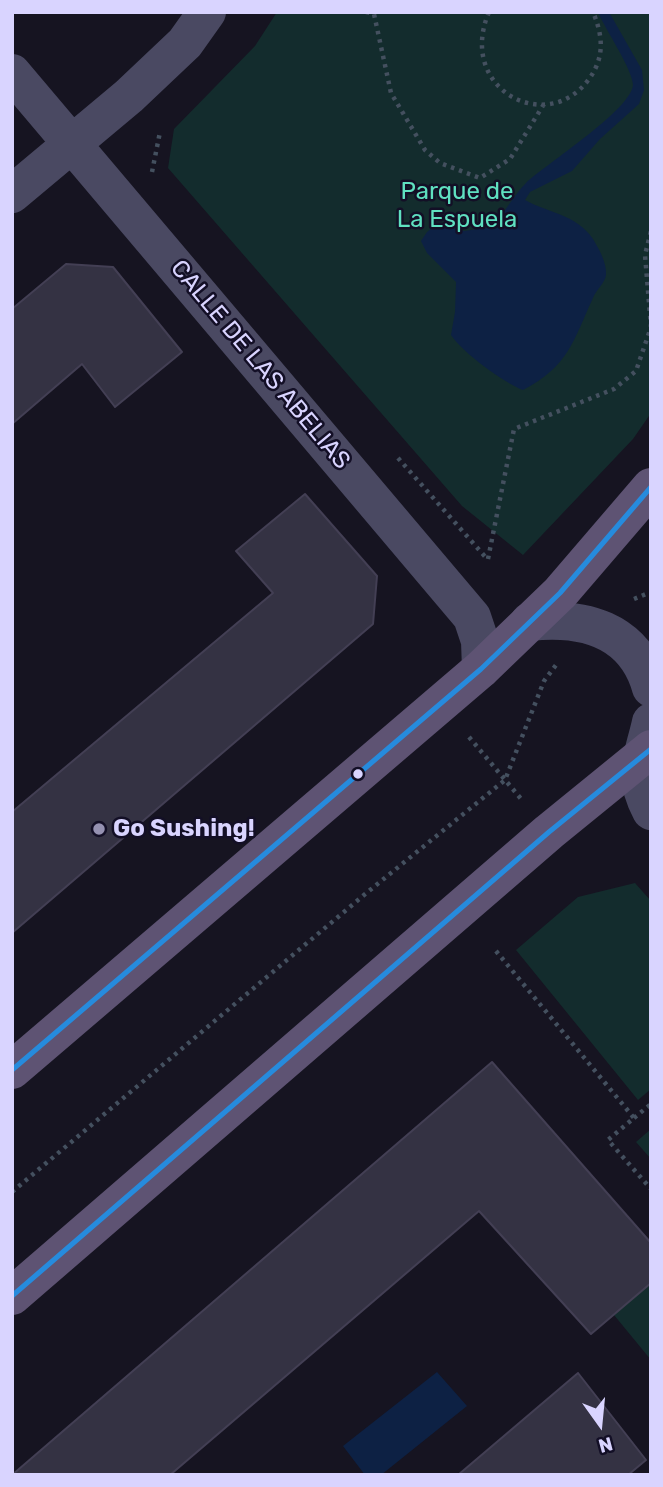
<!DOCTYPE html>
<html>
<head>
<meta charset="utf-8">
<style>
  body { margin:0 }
  #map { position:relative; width:663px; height:1487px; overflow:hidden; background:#161421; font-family:Rubik,sans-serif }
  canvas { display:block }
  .frame { position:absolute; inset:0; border:14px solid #d9d4ff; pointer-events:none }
  .north { position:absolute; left:565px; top:1389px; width:70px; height:70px; -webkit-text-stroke:5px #130f26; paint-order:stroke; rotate:165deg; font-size:19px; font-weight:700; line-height:28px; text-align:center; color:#d9d4ff }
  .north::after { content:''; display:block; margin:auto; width:24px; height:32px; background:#d9d4ff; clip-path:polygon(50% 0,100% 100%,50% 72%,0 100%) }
</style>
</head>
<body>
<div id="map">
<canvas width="663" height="1487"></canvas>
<div class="frame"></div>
<div class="north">N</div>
</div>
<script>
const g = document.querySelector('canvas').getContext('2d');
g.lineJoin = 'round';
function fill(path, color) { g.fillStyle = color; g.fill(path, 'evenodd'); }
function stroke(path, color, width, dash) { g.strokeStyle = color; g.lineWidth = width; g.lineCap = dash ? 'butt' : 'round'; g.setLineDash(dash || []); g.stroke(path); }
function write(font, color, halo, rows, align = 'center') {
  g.font = font + ' Rubik,sans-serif'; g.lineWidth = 5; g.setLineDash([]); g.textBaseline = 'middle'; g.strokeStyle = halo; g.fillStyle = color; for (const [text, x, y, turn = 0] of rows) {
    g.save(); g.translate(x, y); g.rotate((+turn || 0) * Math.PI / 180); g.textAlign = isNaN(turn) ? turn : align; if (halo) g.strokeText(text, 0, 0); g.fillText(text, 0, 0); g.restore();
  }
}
const green = new Path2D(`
  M277,12H651V413L633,439L523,555L462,506L168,168L174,129L255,46Z
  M635,883L651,901V1089L638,1100L516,950L578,897Z
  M651,1129V1159L636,1142Z
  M651,1283V1360L614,1315Z`);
const water = new Path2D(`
  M598,12H609L642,70L644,90L639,104L600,139L572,171L530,192L525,200C548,213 576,214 593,239C599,249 607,263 606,275C605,283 596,290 593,298C573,341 569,366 523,390C504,383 462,352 451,335L455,312L456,282L427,253L421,241L427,232L437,224L464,231L493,227C504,213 514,195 526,183C546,164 631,110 633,85C633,70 605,29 598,12Z
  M437,1372L467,1406L381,1475H365L343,1446Z`);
const building = new Path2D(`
  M66,264L113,267L182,352L115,407L82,364L12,424V309Z
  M305,494L377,576L373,624L12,933V812L273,593L236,551Z
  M492,1062L651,1243V1283L591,1334L479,1211L170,1475H12Z
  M578,1373L646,1460L628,1475H458Z`);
const path = new Path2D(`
  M366,12L374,14L391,93L425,150L440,163L480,178L510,159L544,104
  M489,12C456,89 547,137 589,79C605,57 603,36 593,12
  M152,172L160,132
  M398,458L488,560
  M488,559L514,429L614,389L636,371L651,327L645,255L651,231
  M634,599L651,592
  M469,737L522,800
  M496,951L634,1118L608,1140L651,1189
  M634,1118L651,1104
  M12,1192L364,895L505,780L544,681L556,665`);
const minor = new Path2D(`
  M12,73L472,617L480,641L481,669
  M12,194L129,96L185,43L207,12
  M529,622C583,616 635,629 651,688
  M651,722C643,759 631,773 651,811`);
const major = new Path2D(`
  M12,1070L481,669L560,593L651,487
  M12,1296L549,832L651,749`);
const bus1 = new Path2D(`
  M12,1070L481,669L560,593L651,487
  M12,1296L549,832L651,749`);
const markers = [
  [358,774,6,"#d9d4ff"],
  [99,829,7,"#9591b1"]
];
const parkNames = [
  ["Parque de",457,192],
  ["La Espuela",457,220]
];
const streetNames = [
  ["CALLE DE LAS ABELIAS",260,365,50]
];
const poiNames = [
  ["Go Sushing!",113,829]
];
fill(green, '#132c2d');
fill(water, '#0d2144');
fill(building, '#343243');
stroke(building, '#433f54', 2);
stroke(path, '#44505f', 4.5, [3.5, 5]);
stroke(minor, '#4a4962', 38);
stroke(major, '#5e5373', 38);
stroke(bus1, '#268bdd', 5);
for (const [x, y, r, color] of markers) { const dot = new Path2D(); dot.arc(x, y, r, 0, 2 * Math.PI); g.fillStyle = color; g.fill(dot); stroke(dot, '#130f26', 2.5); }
write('24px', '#5fe0c0', '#130f26', parkNames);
write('24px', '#d9d4ff', '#130f26', streetNames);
write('bold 24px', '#d9d4ff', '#130f26', poiNames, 'left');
</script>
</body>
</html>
